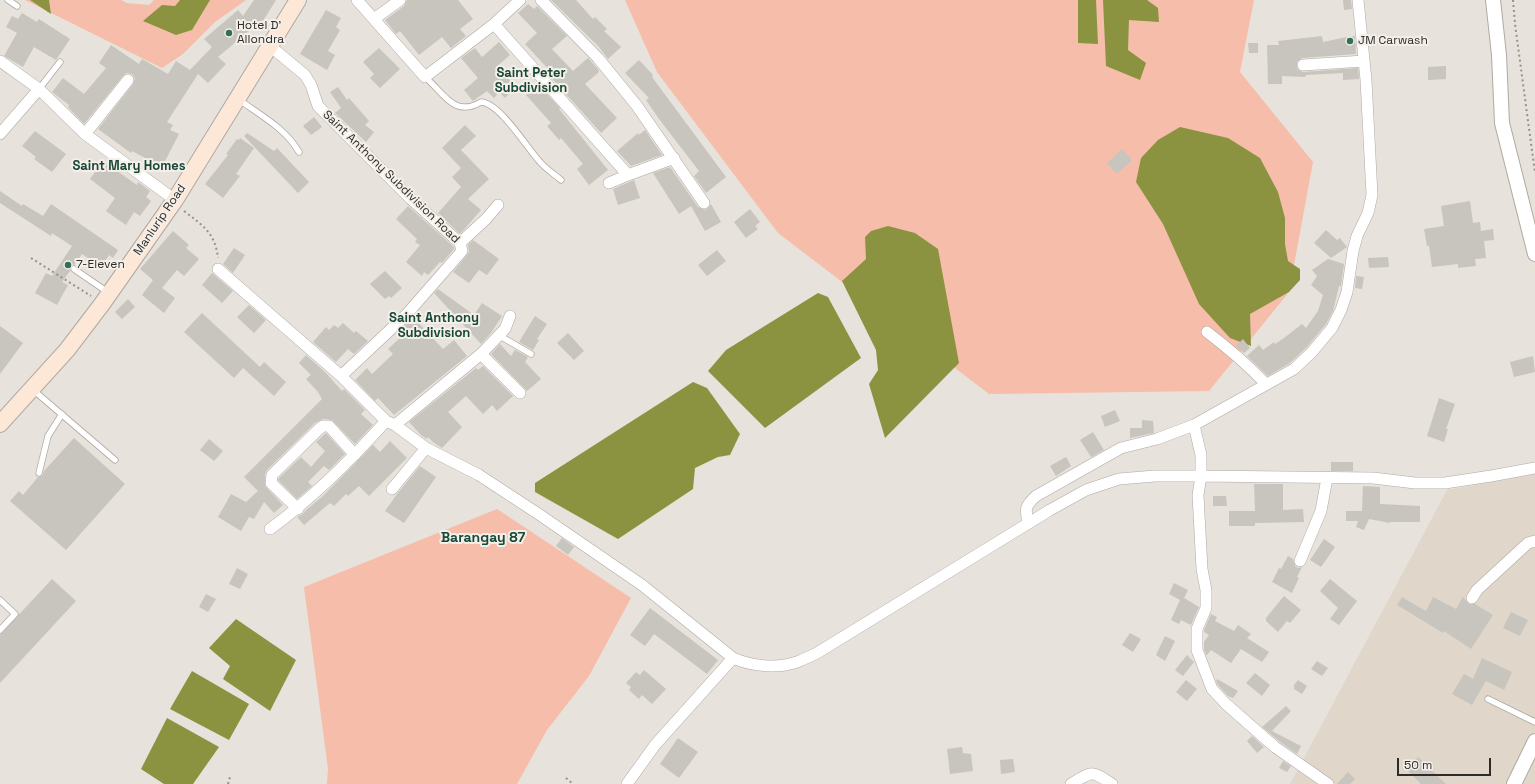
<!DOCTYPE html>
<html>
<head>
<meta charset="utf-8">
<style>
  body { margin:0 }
  #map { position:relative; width:1535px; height:784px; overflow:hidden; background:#e7e2db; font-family:"Space Grotesk",sans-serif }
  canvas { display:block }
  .scale { position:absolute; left:1397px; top:758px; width:94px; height:18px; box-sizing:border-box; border:2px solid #2e2c29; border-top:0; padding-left:5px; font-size:12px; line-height:14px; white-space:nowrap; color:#2e2c29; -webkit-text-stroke:3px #f4efe8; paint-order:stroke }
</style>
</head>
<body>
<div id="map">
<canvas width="1535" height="784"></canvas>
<div class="scale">50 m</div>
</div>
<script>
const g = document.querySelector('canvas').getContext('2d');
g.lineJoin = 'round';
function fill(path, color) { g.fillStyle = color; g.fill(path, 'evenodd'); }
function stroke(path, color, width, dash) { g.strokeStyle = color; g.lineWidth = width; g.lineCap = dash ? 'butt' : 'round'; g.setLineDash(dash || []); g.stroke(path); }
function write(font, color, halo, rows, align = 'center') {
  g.font = font + ' "Space Grotesk",sans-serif'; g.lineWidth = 4; g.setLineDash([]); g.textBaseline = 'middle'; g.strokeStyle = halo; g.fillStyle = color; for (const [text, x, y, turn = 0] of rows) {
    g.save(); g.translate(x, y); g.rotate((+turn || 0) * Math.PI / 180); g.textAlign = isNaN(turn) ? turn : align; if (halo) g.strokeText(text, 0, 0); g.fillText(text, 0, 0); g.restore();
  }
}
const built = new Path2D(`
  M1535,474V784H1290L1447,490Z`);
const green = new Path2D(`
  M25,0H121L127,3L149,5L154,0H246L215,22L183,54L162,68Z
  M625,0H1254L1240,72L1313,162L1289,292L1209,391L989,394L778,233L657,72Z
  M497,509L631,598L589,676L547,730L517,784H327L328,769L304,587Z`);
const water = new Path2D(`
  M30,0H49L51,14Z
  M180,0H210L192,30L176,35L143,21L162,5L175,6Z
  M1078,0H1096L1098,44L1078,43Z
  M1103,0H1147L1158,8L1159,22L1129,20L1128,50L1146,63L1140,80L1106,66Z
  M1180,127L1228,138L1260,158L1278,192L1285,218V244L1288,261L1300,269V280L1289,292L1250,314L1251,346L1230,338L1199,304L1163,224L1136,182L1141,158L1158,140Z
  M888,226L915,233L938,249L959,363L885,438L869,384L878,370L876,350L842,281L866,259L865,237L871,231Z
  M818,293L828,297L861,358L765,428L708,371L726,350Z
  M693,382L707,388L740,434L730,455L718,457L695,468L693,489L618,539L535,492V483Z
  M236,619L296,660L270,711L223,679L230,666L209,648Z
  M192,671L249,704L229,740L170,709Z
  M167,718L219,747L193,784H164L141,769Z`);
const building = new Path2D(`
  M254,0H276L263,21L262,20L218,57L226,64L208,83L198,74L167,122L173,125L170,130L179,134L162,167L132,151L131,153L98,129L133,84L135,78L132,74L126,73L123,76L84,124L68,107L69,105L52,92L63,78L84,94L106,68L99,63L111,45L139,64L142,59L168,74L176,61L190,70L212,47L204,39L238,10L243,16Z
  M407,0H458L473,19L460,29L466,36L451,48L442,37L419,55L400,31L396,34L385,20L404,6Z
  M551,0H576L593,19L595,17L607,29L604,31L621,47L608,59L599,47Z
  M1343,0H1351L1352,9L1344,10Z
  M528,4L534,9L537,6L567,36L552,49L573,71L588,58L598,69L599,72L585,84L617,118L601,133L548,74L551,72L525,44L537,33L518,13Z
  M326,10L341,18L336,27L340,30L328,51L335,55L327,70L300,54Z
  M22,13L37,22L39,19L70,39L56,60L34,47L23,67L4,56L17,33L6,27L12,16L18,19Z
  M1322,36L1323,42L1347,37L1355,36L1356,54L1302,58L1297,62V69L1303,72L1358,68L1359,79L1343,80V73L1306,75L1305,77L1282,76V84H1268L1267,45H1279L1278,41Z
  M499,42L510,55L496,67L516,86L505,98L499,92L494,98L487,91L473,101L464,90L478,78L461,58L475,48L482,57Z
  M1248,43H1258V53H1249Z
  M379,48L400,69L380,88L370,78L374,74L363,62Z
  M639,60L653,75L652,77L726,177L706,193L694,176L699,171L659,119L646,100L649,98L625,73Z
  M1446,66V79L1428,80V67Z
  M538,84L560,108L559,109L608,170L589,185L577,169L583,164L561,138L559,140L547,126L551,123L526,95Z
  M338,87L347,100L349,98L369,121L365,125L374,132L366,142L335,113L341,108L330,92Z
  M314,117L322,127L311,135L303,126Z
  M465,125L476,136L461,150L489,179L468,199L481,210L460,234L438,213L461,187L452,177L461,168L442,148Z
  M645,130L662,155L631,166L617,151L638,133L639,135Z
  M35,131L66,154L52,172L34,159L36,157L22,146Z
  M247,133L274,151L277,148L309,182L298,193L244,136Z
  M240,138L254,148L236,174L240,176L223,198L205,184L228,155L226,154L237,139L239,140Z
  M1122,149L1132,160L1117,174L1107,163Z
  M103,161L137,185L138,182L150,191L146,197L151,201L140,216L134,212L126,225L106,211L115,198L90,179Z
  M670,167L698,207L705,210L708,208L711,204L721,222L705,231L691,206L679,214L653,173Z
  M634,180L640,198L618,205L613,189Z
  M0,191L22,206L23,204L43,216L51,204L118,250L113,258L109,255L101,267L82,254L74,265L71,266L70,271L62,282L68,285L57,305L35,293L46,273L52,276L72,246L52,233L51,236L0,203Z
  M1470,201L1473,223L1480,222L1481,231L1493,229L1494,240L1484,241L1486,258L1475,259L1476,266L1458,268V264L1432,267L1429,246H1427L1424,229L1444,226L1441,206Z
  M408,206L454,247V249L442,263L440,262L428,275L424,272L422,276L406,262L420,245L415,242L417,239L396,219Z
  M750,209L760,222L755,226L758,229L746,238L734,222Z
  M1326,230L1337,240L1340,238L1347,247L1331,258L1314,243Z
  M173,231L189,245L186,248L199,259L184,276L177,270L162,288L175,298L164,313L142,295L153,280L140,269Z
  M473,240L499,259L487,275L479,270L469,283L453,272L467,255L469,252L468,245Z
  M234,248L245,255L233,273L223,264Z
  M717,250L726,261L707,276L698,265Z
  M1388,257L1389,267L1369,268L1368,258Z
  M1328,259L1344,264L1341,286H1339L1333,311L1326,324L1307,347L1290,363L1268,376L1247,356L1259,345L1263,350L1274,342L1275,344L1284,338L1302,324L1306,328L1318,311L1323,295L1311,285L1317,276L1312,270Z
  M385,271L402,288L391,298L389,296L385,299L370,284Z
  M212,273L233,291L222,303L202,285Z
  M1356,276L1364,277L1362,289L1355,288Z
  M438,289L474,315L482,303L502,316L491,333L481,344L434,293Z
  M128,299L135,307L122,319L115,312Z
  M249,305L266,320L254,333L237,317Z
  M202,313L260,367L264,362L286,382L274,396L243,368L234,378L184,332Z
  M535,316L547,324L537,339L539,340L533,350L519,342Z
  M413,317L443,349L454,340L467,356L394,415L378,398L375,401L355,380L367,368L372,374L393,354L388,349L403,335L399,331Z
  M343,323L354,333L356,331L368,341L354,354L348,349L336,362L313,342L326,327L329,330L334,325L338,328Z
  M0,326L23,343L0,374Z
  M568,333L584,351L574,360L557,343Z
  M1243,339L1250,348L1244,353L1236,346Z
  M500,344L511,356L515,350L528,357L525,362L541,379L527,391L491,354Z
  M306,355L326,373L342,391L344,389L365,410L361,414L373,425L355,444L332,420L323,419L315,423L267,470L265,474V486L283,505L274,513L264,502L254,519L249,517L241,531L218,517L231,494L246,502L258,491L244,477L322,399L318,392L306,379L311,375L299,363Z
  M1533,356L1535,372L1514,377L1510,362Z
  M483,366L513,396L497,411L492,405L483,414L466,396L448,412L462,427L442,448L433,442L428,437L427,439L422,436L409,422L476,368L478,370Z
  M1439,398L1455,404L1446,429H1448L1444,442L1427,436Z
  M1115,410L1120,421L1105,427L1101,416Z
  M1142,420L1153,421L1154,433L1130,438V428H1142Z
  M1093,432L1104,450L1091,457L1080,440Z
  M326,433L345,454L329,470L324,466L308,482L312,486L297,499L278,480L279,478L301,457L311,467L325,451L316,442Z
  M74,438L125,484L66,550L10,501L19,491L23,495L38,477L42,476L44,471Z
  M209,439L223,451L214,461L200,450Z
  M390,441L407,458L369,496L359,486L348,496L346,494L334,506L330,503L304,525L297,517L303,514L305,511L323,496L373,445L380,452Z
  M1066,457L1071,466L1056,476L1050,466Z
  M1331,462H1353V471H1331Z
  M420,466L436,477L404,523L385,511L397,494Z
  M1254,484H1283V510L1303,509L1304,522L1255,523V526H1229V511H1255Z
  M1363,486L1380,487V504L1420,506V522H1390V523L1369,519L1364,530L1356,527L1358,521H1346V511H1362Z
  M1213,496H1226L1227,506H1213Z
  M562,538L574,547L568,555L556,546Z
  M1324,539L1335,547L1321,567L1310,560Z
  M1288,556L1293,559L1295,566L1298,568L1302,567L1297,577L1299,578L1292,593L1272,582L1279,568L1281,569Z
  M237,568L248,574L240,589L229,584Z
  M52,579L76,601L0,683V635Z
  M1330,579L1357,601L1339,625L1330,619L1338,608L1320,591Z
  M1174,583L1188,590L1184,598L1199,607L1191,625L1181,620L1179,624L1171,620L1180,600L1169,594Z
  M206,594L216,599L208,612L199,607Z
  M1284,596L1301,610L1290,623L1287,621L1278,632L1266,621V618Z
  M1402,597L1426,611L1433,597L1456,609L1463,597L1469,604H1475L1493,615L1471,649L1444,631L1443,633L1397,605Z
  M650,608L718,660L707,674L654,634L645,646L630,635Z
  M1511,612L1528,620L1520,636L1503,628Z
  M1211,614L1217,617L1215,621L1234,631L1238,625L1251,634L1247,638L1269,652L1262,662L1241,649L1231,663L1211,650L1207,655H1206L1204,649V642L1209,635L1204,632V630Z
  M1130,633L1141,639L1133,652L1122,645Z
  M1165,636L1175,641L1165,661L1156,655Z
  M1187,655L1194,662L1183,676L1175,670Z
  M1482,658L1512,672L1504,690L1486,681L1472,705L1452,694L1464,674L1473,679Z
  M1317,661L1328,668L1322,676L1311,669Z
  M644,670L666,689L652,704L642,695L639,699L629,690L631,687L626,683L636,672L640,675Z
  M1255,673L1270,685L1262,696L1246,683Z
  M1217,679L1238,691L1233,698L1228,696L1218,685L1216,681Z
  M1186,680L1197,689L1187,701L1176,692Z
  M1298,680L1307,686L1302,694L1294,689V685Z
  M1286,706L1291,711L1272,731L1301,746L1297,754L1279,741L1262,727Z
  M1252,736L1264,747L1257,753L1247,741Z
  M678,738L698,752L679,778L660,764Z
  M962,747L963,753L971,754L973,771L950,774L947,749Z
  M1418,757L1446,784H1421L1406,769Z
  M1013,759L1015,772L1001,774L1000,760Z
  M1283,761L1291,766L1287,772L1279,768Z
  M1348,772L1355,779L1350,784H1337Z`);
const path = new Path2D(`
  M1513,0L1515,24L1535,173
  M184,211C202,225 215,232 218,258
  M31,258L91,296
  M566,778L573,784
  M228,784L230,777`);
const service = new Path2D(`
  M8,0L17,6
  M425,77C444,93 454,118 481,102C500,103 527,148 540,162C546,169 554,174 561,180
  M39,89L60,62
  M238,99C260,115 285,128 299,152
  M74,269L109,293
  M500,336L531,354
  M32,389L115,460
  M39,473L48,436L62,414
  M0,600L15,614L0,630
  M1488,699L1535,722`);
const minor = new Path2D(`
  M357,0L425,77L494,24L520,0
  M541,0L598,58L637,106L704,203
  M374,19L400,0
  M494,24L628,175L674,158
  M270,46L305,75L311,85L318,106L411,199L460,243L462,251L406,315L341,376
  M0,61L39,89L85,134L175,200
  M1303,65L1364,61
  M0,134L39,89
  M85,134L128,80
  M609,183L628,175
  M460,243L486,219L498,205
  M218,269L341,376L386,421L395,425L426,448L479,475L540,515L642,585L733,658C751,666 777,669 797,662C804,659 811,656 817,653L1050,510L1086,490L1119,479L1155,476H1201L1373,478L1415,483H1445L1491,476L1535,468
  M1207,332C1228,348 1248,365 1266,384
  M481,354L505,329L510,316
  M395,425L481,354L520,393
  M1194,425L1201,455V476L1198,495L1202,569L1206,590V608L1197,629V650L1212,689L1226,704L1275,747L1328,784
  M392,489L426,448
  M298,509L271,483L272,475L319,429L323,426H329L355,455
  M1028,523C1025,509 1025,506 1036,496L1121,448L1157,439L1194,425L1294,369L1312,352L1332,328L1341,310L1347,292L1353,251L1357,236L1368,213L1372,195L1366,80L1358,0
  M270,529C314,497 351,460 386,421
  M1300,561L1321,511L1327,478
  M1472,598L1477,590L1528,543L1535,541
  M627,784L655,745L733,658
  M1071,784C1093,771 1091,770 1112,784`);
const tertiary = new Path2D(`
  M1493,0L1499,55L1502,123L1535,254
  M1514,784L1535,741`);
const secondary = new Path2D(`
  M0,424L67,350L102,304L175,200L298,0`);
const markers = [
  [229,33,4,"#326f59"],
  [1350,41,4,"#326f59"],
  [68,265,4,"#326f59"]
];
const poiNames = [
  ["Hotel D'",237,26],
  ["Allondra",237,40],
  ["JM Carwash",1358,41],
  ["7-Eleven",76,265]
];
const streetNames = [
  ["Saint Anthony Subdivision Road",391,177,44],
  ["Manlurip Road",160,220,-56]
];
const neighbourhoodNames = [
  ["Saint Peter",531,73],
  ["Subdivision",531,88],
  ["Saint Mary Homes",129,166],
  ["Saint Anthony",434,318],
  ["Subdivision",434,333]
];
const quarterNames = [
  ["Barangay 87",483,538]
];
fill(built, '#e0d7ca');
fill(green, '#f6bdaa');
fill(water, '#8c9340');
fill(building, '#c7c5be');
stroke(service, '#aea9a3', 7);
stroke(minor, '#aea9a3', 12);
stroke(tertiary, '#aea9a3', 16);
stroke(secondary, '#aea9a3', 18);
stroke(path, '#95928c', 2, [2, 3]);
stroke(service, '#fff', 5.5);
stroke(minor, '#fff', 11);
stroke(tertiary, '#fff', 14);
stroke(secondary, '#fde8d7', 16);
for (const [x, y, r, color] of markers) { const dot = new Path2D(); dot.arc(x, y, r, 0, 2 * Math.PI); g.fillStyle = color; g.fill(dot); stroke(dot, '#f4efe8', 1.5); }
write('12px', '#2e2c29', '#f4efe8', poiNames, 'left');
write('12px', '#2e2c29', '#f4efe8', streetNames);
write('bold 13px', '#174838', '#f4efe8', neighbourhoodNames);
write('bold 14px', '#174838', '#f4efe8', quarterNames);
</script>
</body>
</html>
